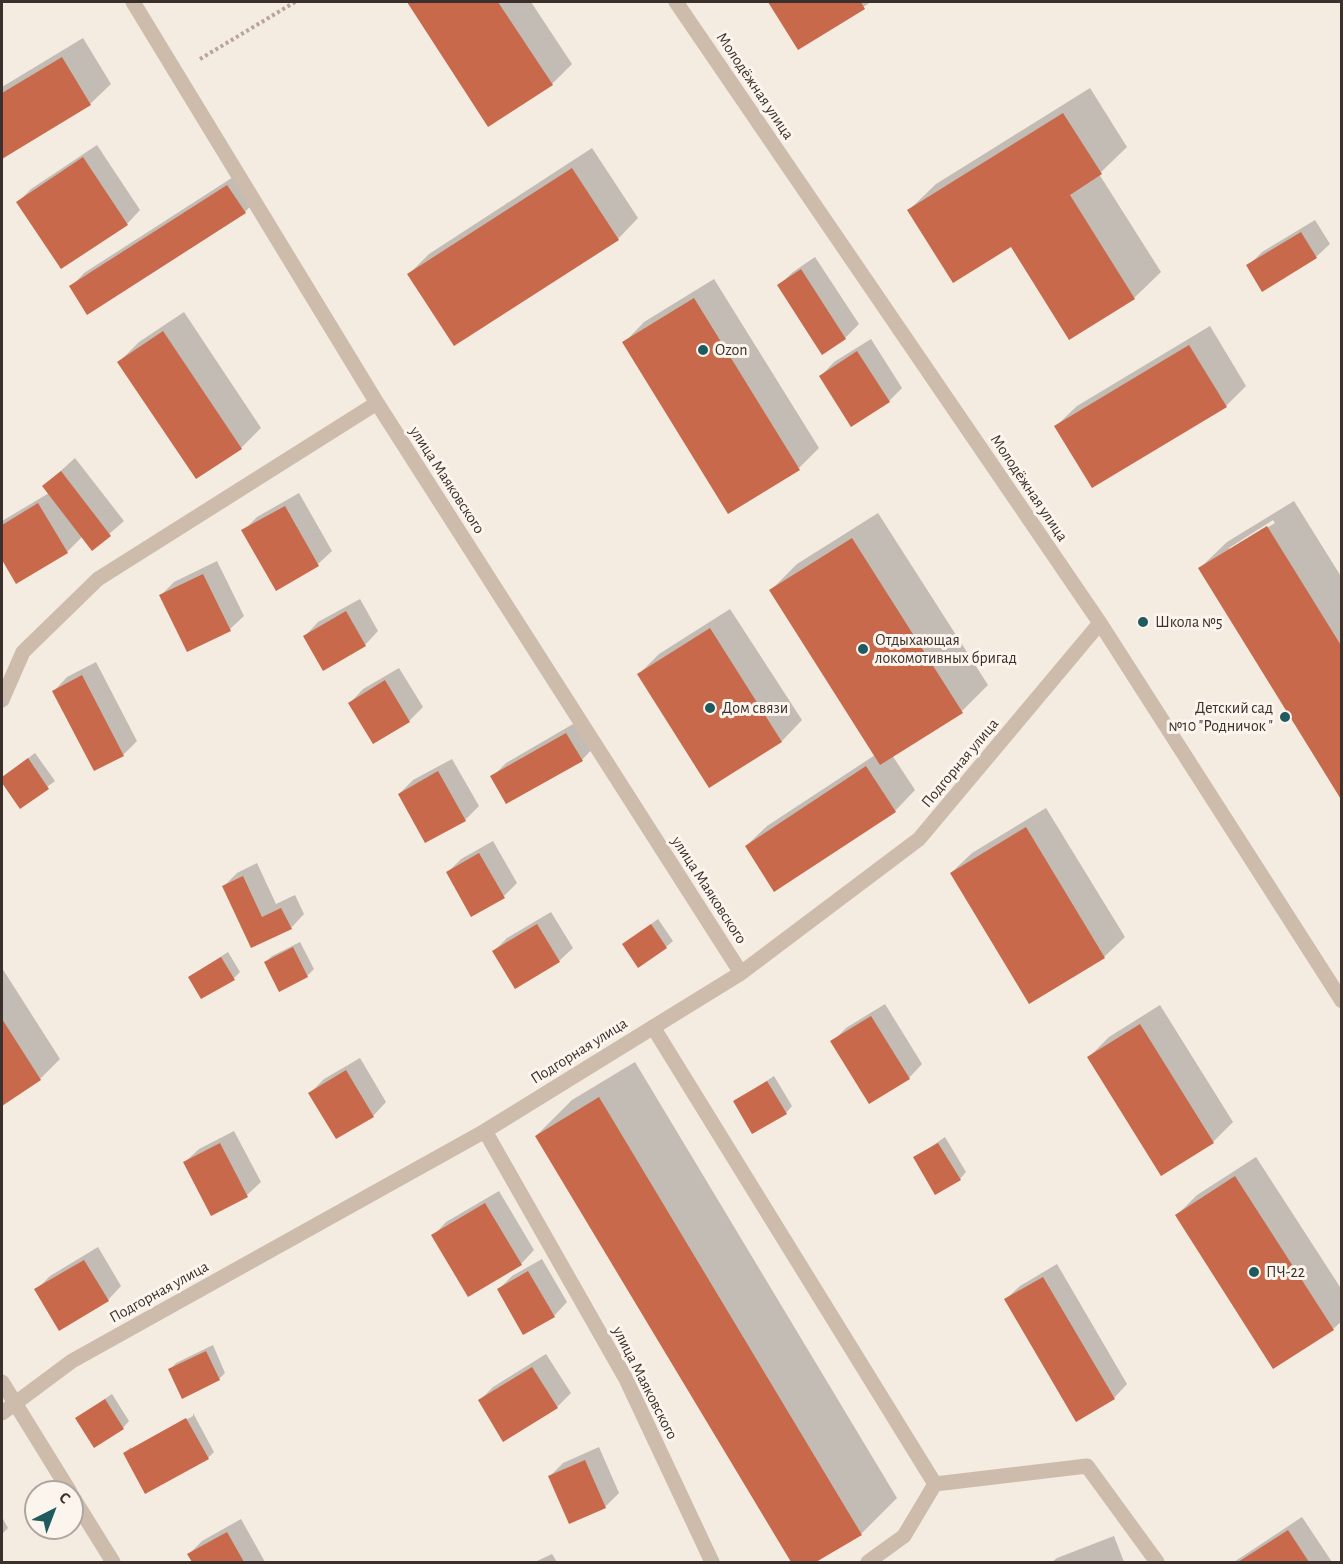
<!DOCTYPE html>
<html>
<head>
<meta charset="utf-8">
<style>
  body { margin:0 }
  #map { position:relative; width:1343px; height:1564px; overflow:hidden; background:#f4ebe1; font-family:"Alegreya Sans",sans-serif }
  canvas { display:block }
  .frame { position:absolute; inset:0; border:3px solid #3b302b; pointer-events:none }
  .north { position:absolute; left:24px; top:1480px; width:60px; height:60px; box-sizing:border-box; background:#fbf5ee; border:2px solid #aea6a0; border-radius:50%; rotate:42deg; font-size:16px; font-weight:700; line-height:24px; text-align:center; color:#3b302b }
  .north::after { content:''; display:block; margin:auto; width:21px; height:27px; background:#1f5a5e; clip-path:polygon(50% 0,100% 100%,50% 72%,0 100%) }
</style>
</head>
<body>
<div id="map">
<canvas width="1343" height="1564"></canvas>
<div class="frame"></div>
<div class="north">С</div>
</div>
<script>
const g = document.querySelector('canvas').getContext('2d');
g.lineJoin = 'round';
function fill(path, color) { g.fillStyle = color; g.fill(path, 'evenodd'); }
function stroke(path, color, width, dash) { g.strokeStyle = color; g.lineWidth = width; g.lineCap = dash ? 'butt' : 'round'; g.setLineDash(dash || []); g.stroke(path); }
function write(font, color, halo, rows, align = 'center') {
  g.font = font + ' "Alegreya Sans",sans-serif'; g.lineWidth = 6; g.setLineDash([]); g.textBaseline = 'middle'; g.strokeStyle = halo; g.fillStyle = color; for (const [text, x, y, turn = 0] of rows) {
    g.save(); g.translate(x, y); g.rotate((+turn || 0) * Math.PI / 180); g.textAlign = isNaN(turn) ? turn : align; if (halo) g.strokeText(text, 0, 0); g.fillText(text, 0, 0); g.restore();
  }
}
const shadow = new Path2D(`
  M408,2H531L572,64L552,84L488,125Z
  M770,2H871L799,48Z
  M83,38L111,84L90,104L2,157V87Z
  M1090,88L1127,147L1099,174L1161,272L1134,298L1070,338L1011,245L909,210L936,184Z
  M97,145L140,210L127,224L18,202L31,189Z
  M592,148L638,218L618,239L409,274L429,254Z
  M241,172L258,198L245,212L71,287L84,273Z
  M1315,220L1330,244L1316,257L1248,266L1262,252Z
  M815,257L859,324L845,338L823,353L779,285L793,272Z
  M714,279L819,448L799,468L624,343L644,322Z
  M184,312L261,428L241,448L119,362L139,342Z
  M1210,326L1246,386L1226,406L1056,426L1077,406Z
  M871,339L902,388L889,401L821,376L834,362Z
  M75,458L124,521L92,549L83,536L67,552L17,582L2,557V521L49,493L44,486Z
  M299,493L332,551L318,564L243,531L257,517Z
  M1294,501L1342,578V798L1200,568L1227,542ZM1273,520L1275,523L1229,551V548Z
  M878,513L988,685L962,711L892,755L915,790L895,811L775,890L746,846L767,826L875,755L771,590L797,564Z
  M217,561L244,616L230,629L160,596L174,582Z
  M360,599L378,631L365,645L305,636L318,622Z
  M730,609L802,720L782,741L710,786L639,674L659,654Z
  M96,662L137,741L123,755L95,769L54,691L67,677Z
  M399,668L423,707L409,721L350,703L363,689Z
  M580,720L595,746L582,760L492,777L506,763Z
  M35,753L55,781L20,807L2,778Z
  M452,759L479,806L465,820L399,794L413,780Z
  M1046,808L1125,937L1104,957L951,873L972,853Z
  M493,841L517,883L504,896L448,872L461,859Z
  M257,863L276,904L295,895L304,914L291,928L252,946L224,886L237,873Z
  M551,912L573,948L559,961L494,951L507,938Z
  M658,919L673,941L666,947L624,944Z
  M300,942L314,969L307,976L265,962L272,956Z
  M228,952L240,972L234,978L189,977Z
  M2,968L60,1059L40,1079L2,1104Z
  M885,1004L922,1064L909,1078L832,1042L846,1028Z
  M1160,1005L1233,1122L1213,1142L1089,1057L1109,1037Z
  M360,1058L386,1102L373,1116L310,1093L324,1079Z
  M635,1062L897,1498L861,1534L813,1562H793L536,1136L572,1100Z
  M774,1076L792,1106L786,1113L735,1102Z
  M234,1131L261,1182L247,1195L212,1214L185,1162L199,1149Z
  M945,1137L966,1172L960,1179L915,1158Z
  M1256,1157L1342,1290V1321L1333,1329L1177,1215L1197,1195Z
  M499,1191L534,1250L521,1264L433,1236L446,1222Z
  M98,1247L121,1286L108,1300L36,1290L50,1276Z
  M542,1259L567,1302L554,1316L499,1289L512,1276Z
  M1057,1264L1127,1384L1114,1398L1006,1299L1020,1286Z
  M213,1345L225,1373L219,1379L170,1370L176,1363Z
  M546,1354L571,1393L557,1407L480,1400L493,1387Z
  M112,1394L129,1421L123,1428L77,1418Z
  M193,1413L214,1452L208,1458L125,1453L131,1447V1450L193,1416Z
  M599,1447L619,1493L605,1507L549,1477L563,1463Z
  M2,1517L8,1528L2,1534Z
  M1302,1517L1332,1562H1234Z
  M241,1519L265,1562H193L189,1554L202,1541Z
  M1114,1536L1124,1562H1052L1057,1558Z
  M552,1554L557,1562H535Z`);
const building = new Path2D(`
  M407,2H498L553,85L488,127Z
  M768,2H861L865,9L798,50Z
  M62,57L91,105L2,159V93Z
  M1063,113L1102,174L1070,195L1135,299L1069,340L1011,247L953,283L907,210Z
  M83,157L128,225L61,269L16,202Z
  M572,168L619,240L454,346L407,274Z
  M227,185L246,213L87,315L69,286Z
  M1301,232L1317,258L1262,292L1246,265Z
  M801,269L846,339L822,355L777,285Z
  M694,298L800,470L728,514L622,342Z
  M163,331L242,449L196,479L117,362Z
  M1189,345L1227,407L1092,488L1054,426Z
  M857,351L890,402L851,427L819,376Z
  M61,471L111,536L92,551L42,486Z
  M38,503L68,553L16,584L2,560V525Z
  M285,506L319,566L276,591L241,530Z
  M1267,526L1342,647V801L1198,568Z
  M852,538L963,713L880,765L769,590Z
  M203,574L231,631L187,652L159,595Z
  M346,611L366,646L323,671L303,636Z
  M710,628L782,742L709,788L637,674Z
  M82,675L124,756L94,771L52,691Z
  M385,680L410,722L373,744L348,703Z
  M566,733L583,761L506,804L490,776Z
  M28,758L49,789L20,809L2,783V777Z
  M866,766L896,812L774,892L745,846Z
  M438,771L466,821L425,843L398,794Z
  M1026,827L1105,958L1029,1004L950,873Z
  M479,853L505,898L471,917L446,872Z
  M243,876L262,917L281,908L292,929L251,948L222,886Z
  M537,924L560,962L515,989L492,951Z
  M651,924L667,948L638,968L622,944Z
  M293,947L308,977L279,992L264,962Z
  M221,957L235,980L201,999L188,977Z
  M871,1016L910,1079L869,1104L830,1041Z
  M2,1019L41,1080L2,1106Z
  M1140,1024L1214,1143L1161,1176L1087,1057Z
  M346,1070L374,1117L336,1139L308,1093Z
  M767,1081L787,1114L752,1134L733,1101Z
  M599,1097L862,1535L816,1562H791L535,1136Z
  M220,1143L248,1197L211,1216L183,1162Z
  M938,1143L961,1180L935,1195L913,1157Z
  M1235,1176L1334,1330L1273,1369L1175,1215Z
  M485,1203L522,1265L468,1297L431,1235Z
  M84,1260L109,1301L59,1331L34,1289Z
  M528,1271L555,1317L523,1335L497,1289Z
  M1043,1277L1115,1399L1076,1422L1004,1299Z
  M206,1351L220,1380L182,1399L168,1369Z
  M532,1367L558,1408L503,1442L478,1400Z
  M105,1399L124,1429L94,1448L75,1418Z
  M186,1418L209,1459L145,1494L123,1453Z
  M585,1460L606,1508L569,1524L548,1476Z
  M1288,1530L1309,1562H1238Z
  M227,1532L244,1562H192L187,1554Z`);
const path = new Path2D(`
  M200,59L295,2`);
const minor = new Path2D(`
  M133,2L377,403L741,973
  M676,2L1100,623L1342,1001
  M2,700L23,652L98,579L377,403
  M653,1027L935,1484L1087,1466L1157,1562
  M485,1131L626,1379L712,1562
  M2,1382L70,1492
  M2,1413L72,1361L485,1131L741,973L919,839L1100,623
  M72,1496L113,1562
  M868,1562L904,1536L935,1484`);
const markers = [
  [703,350,6,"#1f5a5e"],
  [1143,622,6,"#1f5a5e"],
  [863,649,6,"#1f5a5e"],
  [710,708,6,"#1f5a5e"],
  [1285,717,6,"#1f5a5e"],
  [1254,1272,6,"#1f5a5e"]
];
const streetNames = [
  ["Молодёжная улица",755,86,56],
  ["улица Маяковского",447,480,57],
  ["Молодёжная улица",1029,488,56],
  ["Подгорная улица",960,763,-50],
  ["улица Маяковского",709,890,57],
  ["Подгорная улица",579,1051,-32],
  ["Подгорная улица",159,1292,-29],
  ["улица Маяковского",645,1383,63]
];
const poiNames = [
  ["Ozon",715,350],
  ["Школа №5",1155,622],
  ["Отдыхающая",875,640],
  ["локомотивных бригад",875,658],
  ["Дом связи",722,708],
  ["Детский сад",1273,708,"right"],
  ["№10 \"Родничок \"",1273,726,"right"],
  ["ПЧ-22",1266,1272]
];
fill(shadow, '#0003');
fill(building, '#c8694b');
stroke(path, '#b9a596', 4, [3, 3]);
stroke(minor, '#cdbbac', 15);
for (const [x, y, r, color] of markers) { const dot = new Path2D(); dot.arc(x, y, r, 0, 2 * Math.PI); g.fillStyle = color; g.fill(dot); stroke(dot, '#fbf5ee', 2); }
write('16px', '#3b302b', '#fbf5ee', streetNames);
write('16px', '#3b302b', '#fbf5ee', poiNames, 'left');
</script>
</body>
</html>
